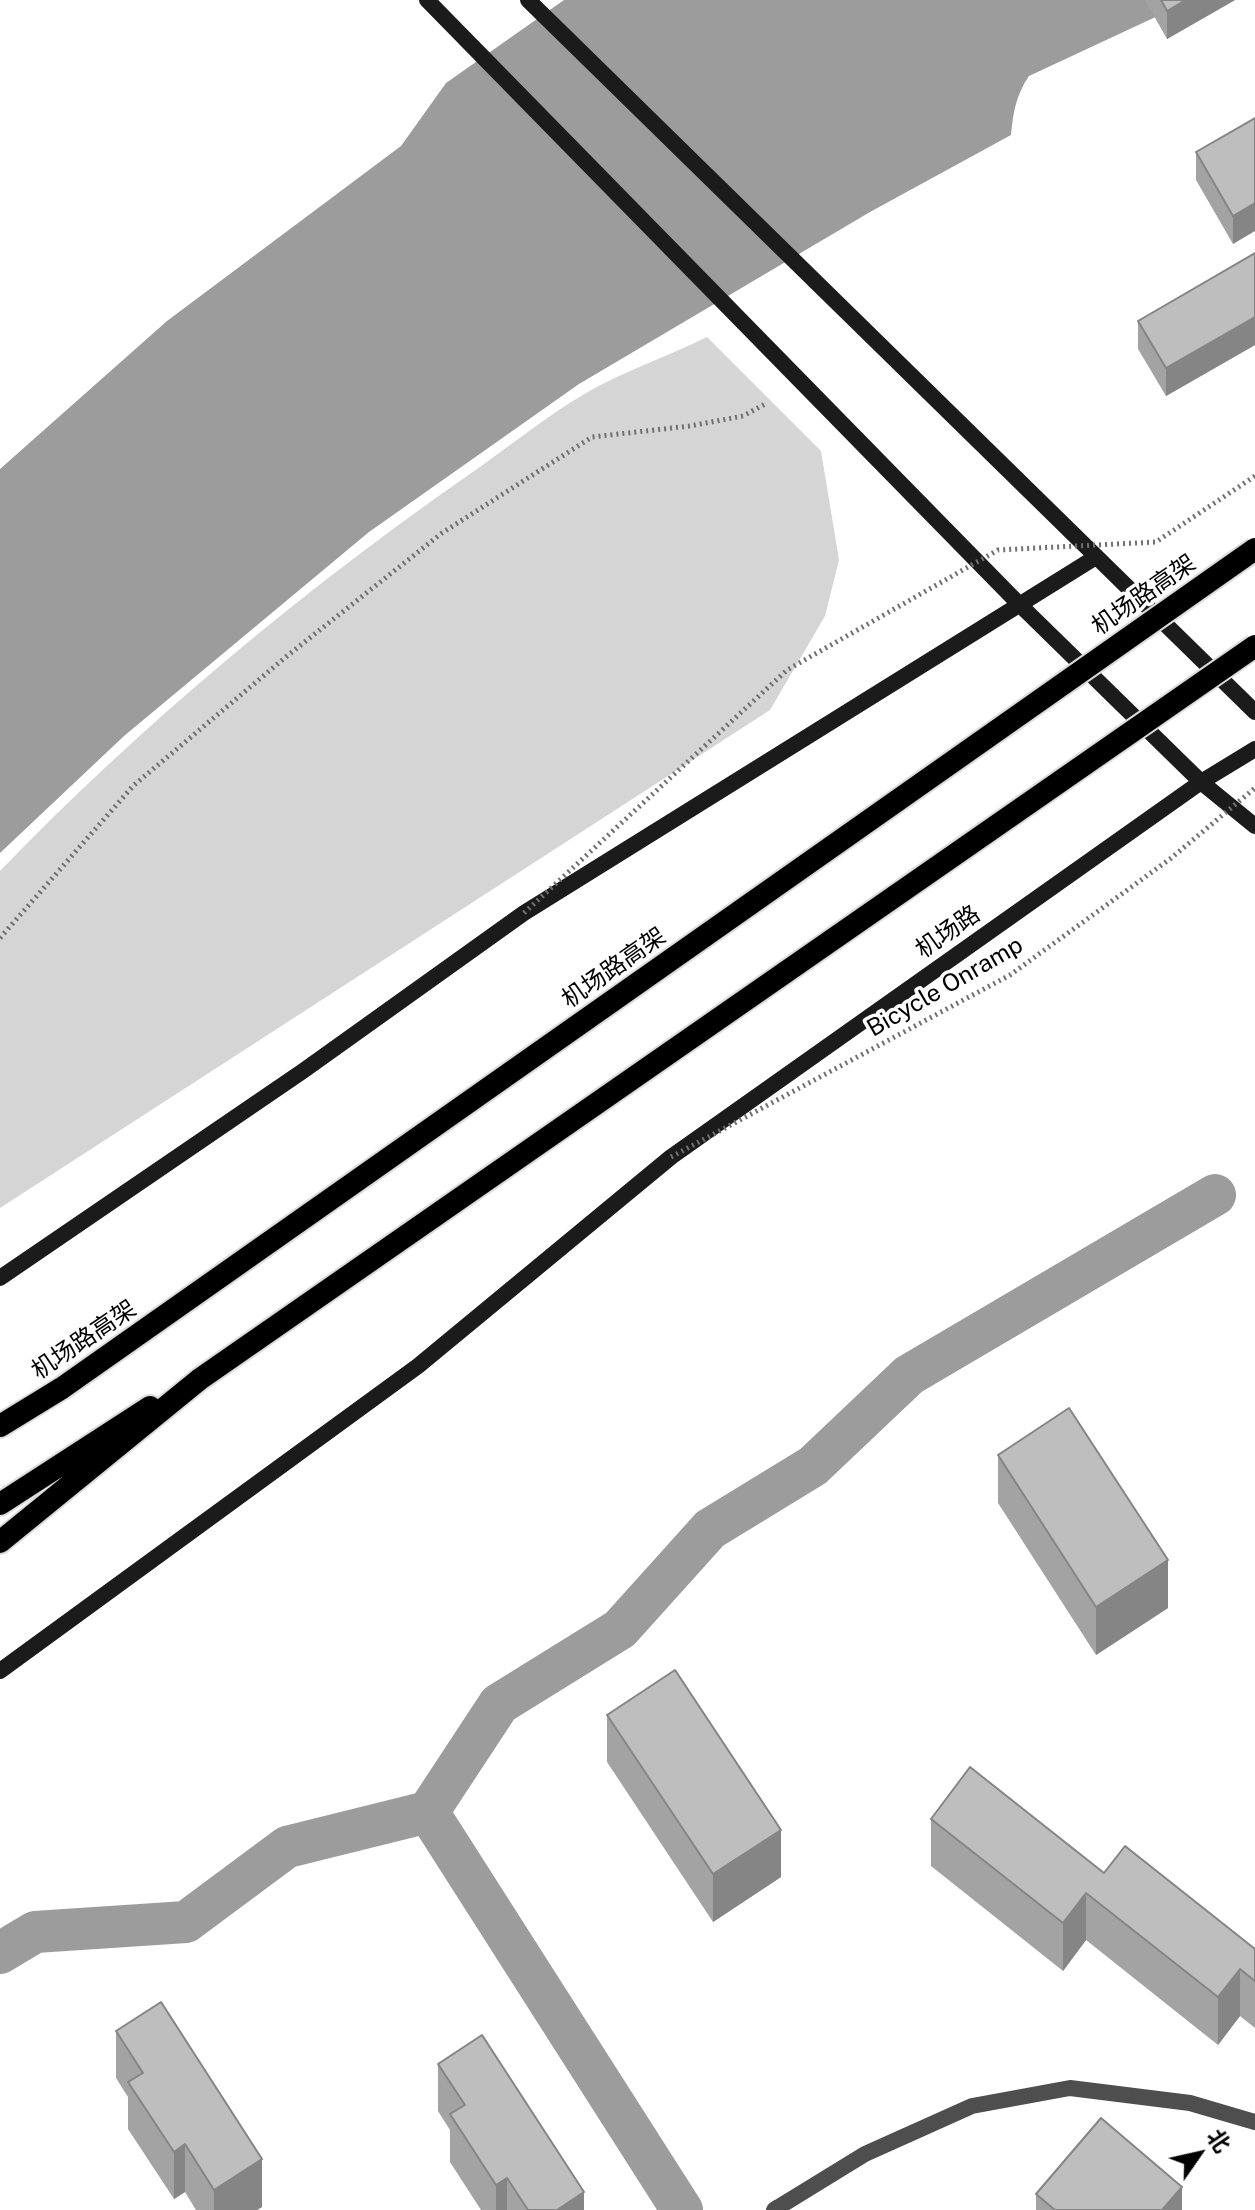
<!DOCTYPE html>
<html>
<head>
<meta charset="utf-8">
<style>
  body { margin:0 }
  #map { position:relative; width:1255px; height:2210px; overflow:hidden; background:#fff; font-family:"Public Sans","Noto Sans SC",sans-serif }
  canvas { display:block }
  .north { position:absolute; left:1159px; top:2114px; width:80px; height:80px; -webkit-text-stroke:6px #fff; paint-order:stroke; rotate:56deg; font-size:22px; font-weight:700; line-height:32px; text-align:center; color:#000 }
  .north::after { content:''; display:block; margin:auto; width:28px; height:36px; background:#000; clip-path:polygon(50% 0,100% 100%,50% 72%,0 100%) }
</style>
</head>
<body>
<div id="map">
<canvas width="1255" height="2210"></canvas>
<div class="north">北</div>
</div>
<script>
const g = document.querySelector('canvas').getContext('2d');
g.lineJoin = 'round';
function fill(path, color) { g.fillStyle = color; g.fill(path, 'evenodd'); }
function stroke(path, color, width, dash) { g.strokeStyle = color; g.lineWidth = width; g.lineCap = dash ? 'butt' : 'round'; g.setLineDash(dash || []); g.stroke(path); }
function write(font, color, halo, rows, align = 'center') {
  g.font = font + ' "Public Sans","Noto Sans SC",sans-serif'; g.lineWidth = 7; g.setLineDash([]); g.textBaseline = 'middle'; g.strokeStyle = halo; g.fillStyle = color; for (const [text, x, y, turn = 0] of rows) {
    g.save(); g.translate(x, y); g.rotate((+turn || 0) * Math.PI / 180); g.textAlign = isNaN(turn) ? turn : align; if (halo) g.strokeText(text, 0, 0); g.fillText(text, 0, 0); g.restore();
  }
}
const green = new Path2D(`
  M707,337L821,451L839,560L825,616L770,710L0,1208V871C140,726 302,591 467,476C506,449 545,417 586,393C622,372 669,356 707,337Z`);
const water = new Path2D(`
  M564,0H1192L1029,76C1016,95 1013,113 1011,135L870,212L579,384L369,532L124,736L0,853V469L167,321L401,146L446,83Z`);
const canal = new Path2D(`
  M428,1812L682,2210
  M0,1953L35,1932L186,1922L287,1847L428,1812L499,1704L620,1629L710,1529L813,1466L909,1375L1215,1195`);
const path = new Path2D(`
  M0,938L133,786L287,656L442,533L592,437L690,426L743,416L767,403`);
const service = new Path2D(`
  M777,2208L865,2154L972,2106L1070,2088L1190,2103L1255,2122`);
const minor = new Path2D(`
  M774,2210L777,2208`);
const secondary = new Path2D(`
  M427,0L1018,603L1201,782L1255,826
  M528,0L1255,712
  M0,1278L303,1071L524,913L1096,557
  M0,1671L418,1366L671,1157L1201,782L1255,749`);
const trunk = new Path2D(`
  M0,1426L62,1388
  M0,1504L150,1407
  M0,1542L200,1379`);
const pathBridge = new Path2D(`
  M524,913L787,670L998,550L1156,542L1255,476
  M671,1157L1010,975L1170,859L1255,788`);
const trunkBridge = new Path2D(`
  M200,1379L1255,646
  M62,1388L1255,549`);
const wall = new Path2D(`
  M1145,0H1235L1167,39Z
  M1255,118L1233,244L1196,180V152Z
  M1255,253V345L1166,396L1138,349V321Z
  M998,1455L1168,1608L1096,1655L998,1503Z
  M607,1715L781,1877L713,1922L607,1762Z
  M931,1819L1104,1873L1255,1949V2028L1240,2016L1218,2045L1086,1940L1063,1971L931,1866Z
  M116,2031L262,2207L257,2210H196L185,2192L174,2199L128,2129V2097L116,2078Z
  M438,2064L584,2210H481L450,2162V2130L438,2111Z
  M1036,2194L1182,2210H1036Z`);
const shadedWall = new Path2D(`
  M1186,0H1235L1167,39V11Z
  M1255,203V231L1233,244V216Z
  M1255,317V345L1166,396V368Z
  M1168,1560V1608L1096,1655V1607Z
  M781,1830V1877L713,1922V1874Z
  M1086,1893V1940L1063,1971V1923Z
  M1240,1969V2016L1218,2045V1997Z
  M185,2144V2192L174,2199V2152Z
  M262,2159V2207L257,2210H214V2190Z
  M507,2178V2210H496V2185Z
  M1182,2187V2210H1162Z
  M584,2192V2210H557Z`);
const building = new Path2D(`
  M1161,0H1186L1167,11Z
  M1255,118V203L1233,216L1196,152Z
  M1255,253V317L1166,368L1138,321Z
  M1069,1408L1168,1560L1096,1607L998,1455Z
  M675,1670L781,1830L713,1874L607,1715Z
  M970,1767L1104,1873L1125,1846L1255,1949V1981L1240,1969L1218,1997L1086,1893L1063,1923L931,1819Z
  M161,2002L262,2159L214,2190L185,2144L174,2152L128,2082L143,2073L116,2031Z
  M482,2035L584,2192L557,2210H528L507,2178L496,2185L450,2114L465,2105L438,2064Z
  M1101,2118L1182,2187L1162,2210H1055L1036,2194Z`);
const streetNames = [
  ["机场路高架",1144,595,-35],
  ["机场路",948,932,-35],
  ["机场路高架",614,968,-35],
  ["Bicycle Onramp",945,987,-30],
  ["机场路高架",84,1340,-34]
];
fill(green, '#d5d5d5');
fill(water, '#9c9c9c');
stroke(canal, '#9c9c9c', 42);
stroke(trunk, '#dbdbdb', 26);
stroke(path, '#707070', 5, [2, 4]);
stroke(service, '#4e4e4e', 16);
stroke(minor, '#4e4e4e', 16);
stroke(secondary, '#1b1b1b', 16);
stroke(trunk, '#000', 22);
stroke(trunkBridge, '#dbdbdb', 26, []);
stroke(pathBridge, '#707070', 5, [2, 4]);
stroke(trunkBridge, '#000', 22);
fill(wall, '#a3a3a3');
fill(shadedWall, '#858585');
fill(building, '#bebebe');
stroke(building, '#858585', 2);
write('24px', '#000', '#fff', streetNames);
</script>
</body>
</html>
